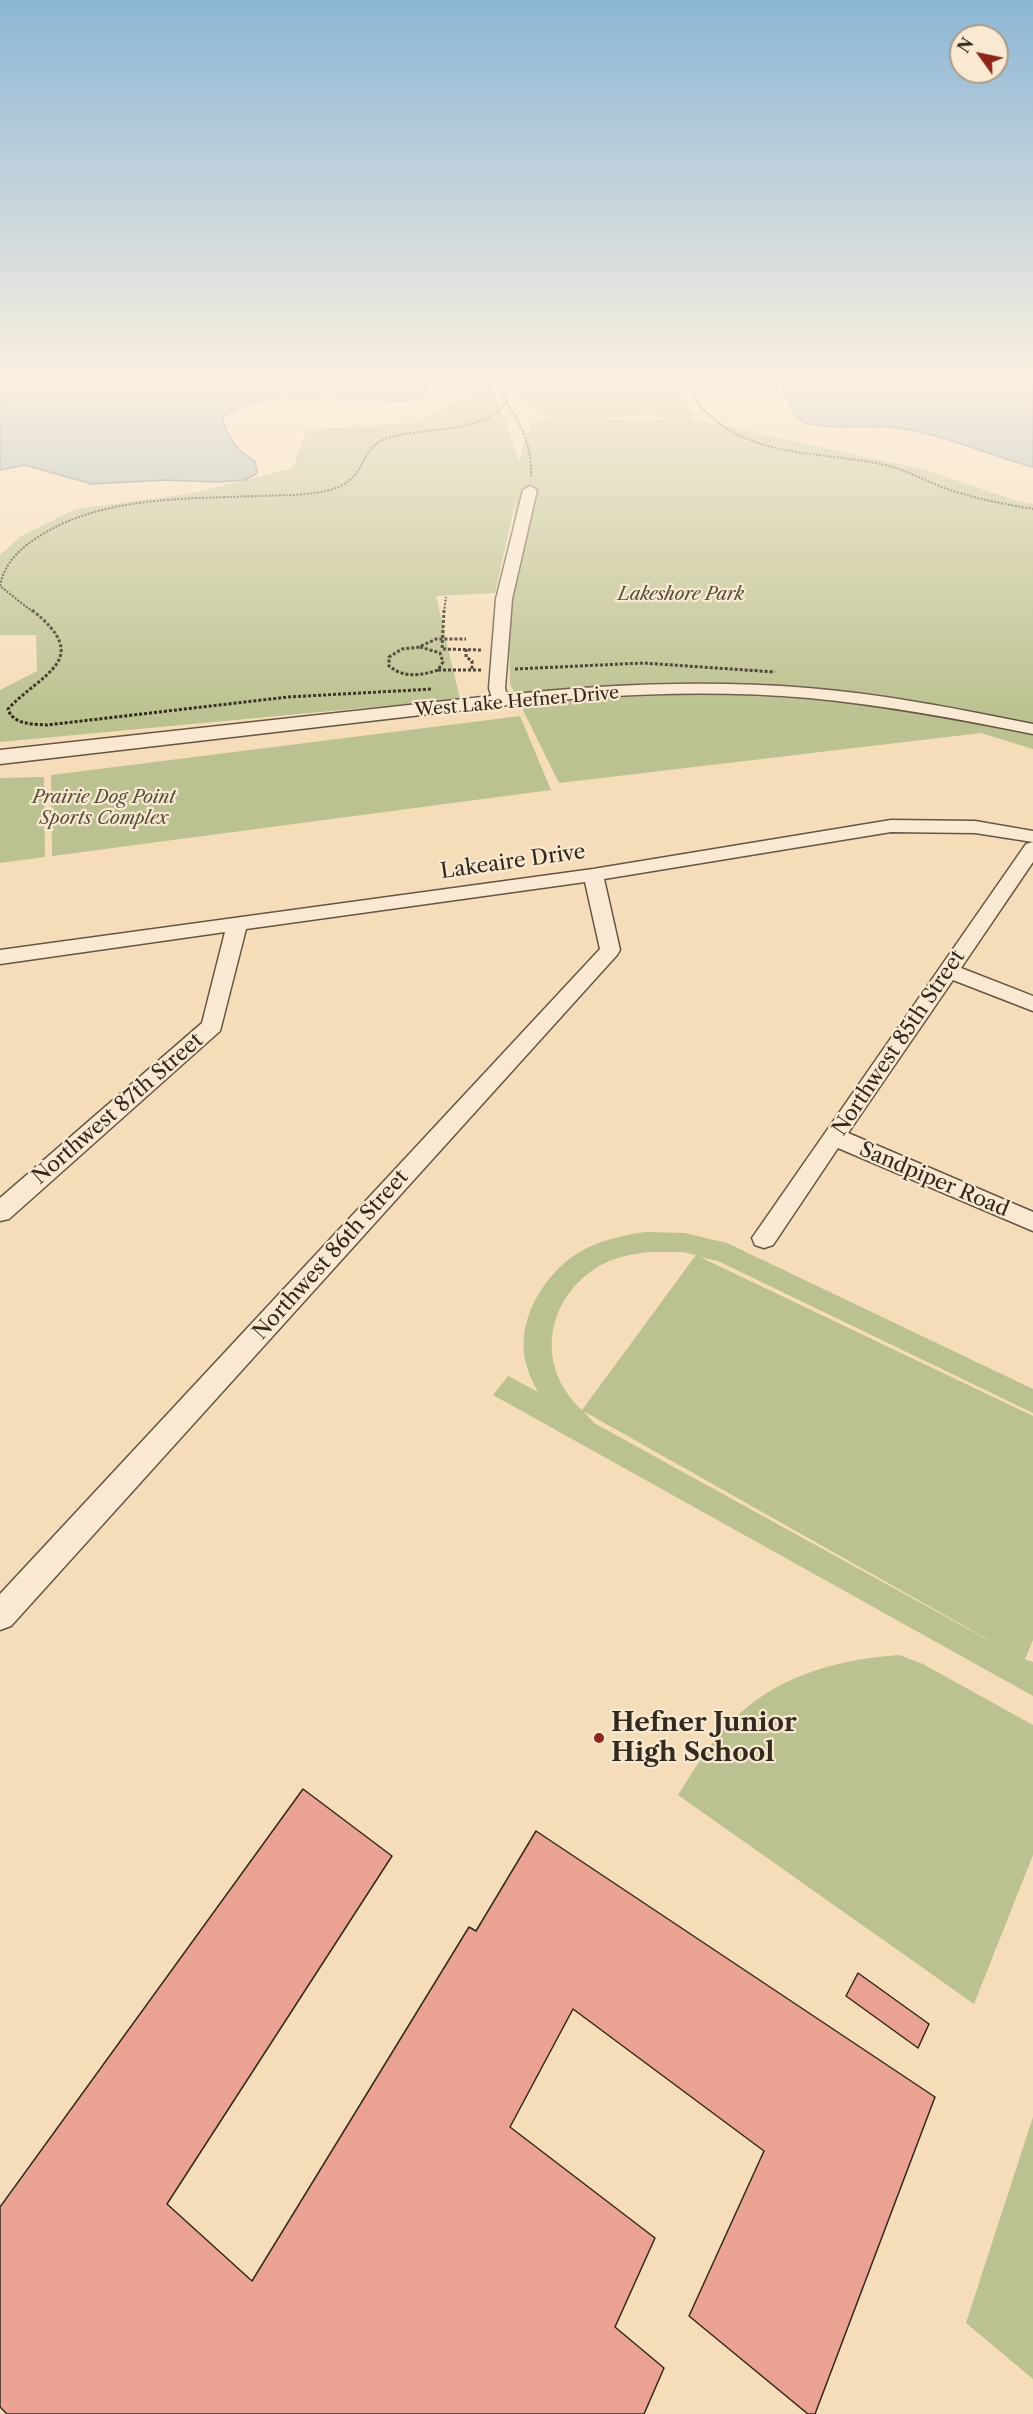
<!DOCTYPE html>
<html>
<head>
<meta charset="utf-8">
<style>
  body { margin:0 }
  #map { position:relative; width:1033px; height:2414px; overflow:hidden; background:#f6ddb9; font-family:"Libre Caslon Text",serif }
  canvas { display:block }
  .north { position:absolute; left:949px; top:24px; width:60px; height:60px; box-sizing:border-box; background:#f9e9d2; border:2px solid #aa9c89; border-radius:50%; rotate:303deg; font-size:16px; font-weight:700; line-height:24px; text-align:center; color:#33291c }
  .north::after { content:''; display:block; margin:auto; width:21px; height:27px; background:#8f2418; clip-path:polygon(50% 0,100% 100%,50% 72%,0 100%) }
</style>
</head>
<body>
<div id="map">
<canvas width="1033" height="2414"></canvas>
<div class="north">N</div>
</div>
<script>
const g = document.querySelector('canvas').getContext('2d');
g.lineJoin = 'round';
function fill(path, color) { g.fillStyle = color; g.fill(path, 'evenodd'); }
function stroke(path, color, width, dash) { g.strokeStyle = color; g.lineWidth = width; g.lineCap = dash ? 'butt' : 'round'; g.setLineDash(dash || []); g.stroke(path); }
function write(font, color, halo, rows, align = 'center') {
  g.font = font + ' "Libre Caslon Text",serif'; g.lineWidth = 4.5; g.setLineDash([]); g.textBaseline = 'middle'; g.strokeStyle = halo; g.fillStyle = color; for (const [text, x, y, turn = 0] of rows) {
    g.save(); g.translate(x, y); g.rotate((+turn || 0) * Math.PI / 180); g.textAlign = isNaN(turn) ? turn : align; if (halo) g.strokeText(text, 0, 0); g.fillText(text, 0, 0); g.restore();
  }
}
const green = new Path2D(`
  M509,379H679L680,396L696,415L689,421H703L925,470L1017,501L1033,504V749L981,733L559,783L510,684L508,582L516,499L495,593L436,596L460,699L0,742V690L37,671L36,635H0V555L21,536L76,509L194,493L293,468L306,430L413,423L491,385L520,463L522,448L533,421L554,420C535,412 513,402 509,379ZM649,415L671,420H585Z
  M520,716L551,790L52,856L51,775Z
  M44,777L45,857L0,863V778Z
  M645,1232L685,1233L727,1243L1033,1389V1413L718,1261L700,1257L1033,1416V1640L1025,1659L1033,1662V1696L493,1395L508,1376L538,1392C533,1383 528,1373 526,1363C515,1320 546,1270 583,1250C602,1240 624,1235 645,1232ZM649,1252H682L696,1255L582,1410C536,1368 544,1302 596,1268C612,1258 631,1254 649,1252ZM584,1412H585L1019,1657L594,1423Z
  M899,1655L923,1664L1033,1725V1855L974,2004L678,1795C694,1770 710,1742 732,1721C776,1676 838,1659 899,1655Z
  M1033,2117V2379L966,2323Z`);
const water = new Path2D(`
  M0,379H420L426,394C413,404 392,400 377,400C327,398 267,387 223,416C224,434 239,453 255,461L257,473L245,480L218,482L166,480L92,484L25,465L0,470Z
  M780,379H1033V467C984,454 938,431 887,427C868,426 813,430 800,420C791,413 784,390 780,379Z`);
const building = new Path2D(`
  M303,1789L392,1856L167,2204L252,2281L469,1927L476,1931L536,1831L935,2097L815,2414H808L689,2316L764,2151L573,2009L510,2127L655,2238L615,2327L664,2368L644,2414H7L0,2407V2207Z
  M858,1973L929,2024L918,2048L846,1996Z`);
const pathFar1 = new Path2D(`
  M693,379C690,395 697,404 708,414C757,460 828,451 889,466C908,471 926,481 944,488C973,498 1003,504 1033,509
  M507,403C523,427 532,448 531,477
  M33,612L0,586C4,564 19,549 38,537C101,496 185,499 258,496C282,495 306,496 330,490C370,479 357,447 388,438C429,426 474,436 507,403L495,379
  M444,612L446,597`);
const path = new Path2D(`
  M32,610C95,660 41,673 8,709C13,725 33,724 47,725L288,697L433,689
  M444,610L442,649L483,650
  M421,646L436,639H466
  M420,647L440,653L443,662L438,670C420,676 404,678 389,666V657L402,649Z
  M466,649V657L472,661V670
  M515,669L643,663L775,672
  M438,670H481`);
const minor = new Path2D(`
  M530,486L537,490L512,599L505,688L507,695C607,684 707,680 808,688C883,694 959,709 1033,724V734C959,719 884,705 809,698C706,689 603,694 500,706L494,705L489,688L496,599L523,490Z
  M891,820L975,821L1033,831V862L961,968L1033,996V1011L953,980L848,1133L1033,1212V1231L838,1148L773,1245L764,1248L755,1245L752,1238L1026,844L1033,842L975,833L891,832L604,879L620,950L617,955L11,1626L0,1630V1594L600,949L585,882L246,929L220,1031L9,1219L0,1221V1198L202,1023L225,932L0,964V950L593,869Z`);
const tertiary = new Path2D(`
  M500,695L507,697L510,701L507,705L0,764V750Z`);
const markers = [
  [599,1738,6,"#8f2418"]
];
const farParknames = [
  ["Lakeshore Park",681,595],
  ["Prairie Dog Point",104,798],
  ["Sports Complex",104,819]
];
const farStreetnames = [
  ["West Lake Hefner Drive",517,702,-5]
];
const streetNames = [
  ["Lakeaire Drive",513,862,-8],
  ["Northwest 85th Street",899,1043,-56],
  ["Northwest 87th Street",118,1109,-41],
  ["Sandpiper Road",934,1180,23],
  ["Northwest 86th Street",331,1255,-48]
];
const nearPoinames = [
  ["Hefner Junior",611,1723],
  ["High School",611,1753]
];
fill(green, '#bbc190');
fill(water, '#a3b8bb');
stroke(water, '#767f7b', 1.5);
fill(building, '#eaa293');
stroke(building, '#33291c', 1.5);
stroke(minor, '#645643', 3);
stroke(tertiary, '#645643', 3);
stroke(pathFar1, '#33291c', 2, [2, 1.5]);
stroke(path, '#33291c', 3, [3, 2]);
fill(minor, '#f9e9d2');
fill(tertiary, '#f9e9d2');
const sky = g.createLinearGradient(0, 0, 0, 717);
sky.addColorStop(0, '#8cb6d6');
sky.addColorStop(0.53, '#fbf0e0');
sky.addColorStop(1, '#fbf0e000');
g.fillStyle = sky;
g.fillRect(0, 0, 1033, 717);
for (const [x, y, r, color] of markers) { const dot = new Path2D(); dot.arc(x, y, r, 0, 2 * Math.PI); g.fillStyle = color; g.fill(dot); stroke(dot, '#f9e9d2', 2); }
write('italic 18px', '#554f39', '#f9e9d2', farParknames);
write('18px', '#33291c', '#f9e9d2', farStreetnames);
write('21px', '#33291c', '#f9e9d2', streetNames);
write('bold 26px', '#33291c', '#f9e9d2', nearPoinames, 'left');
</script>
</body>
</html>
